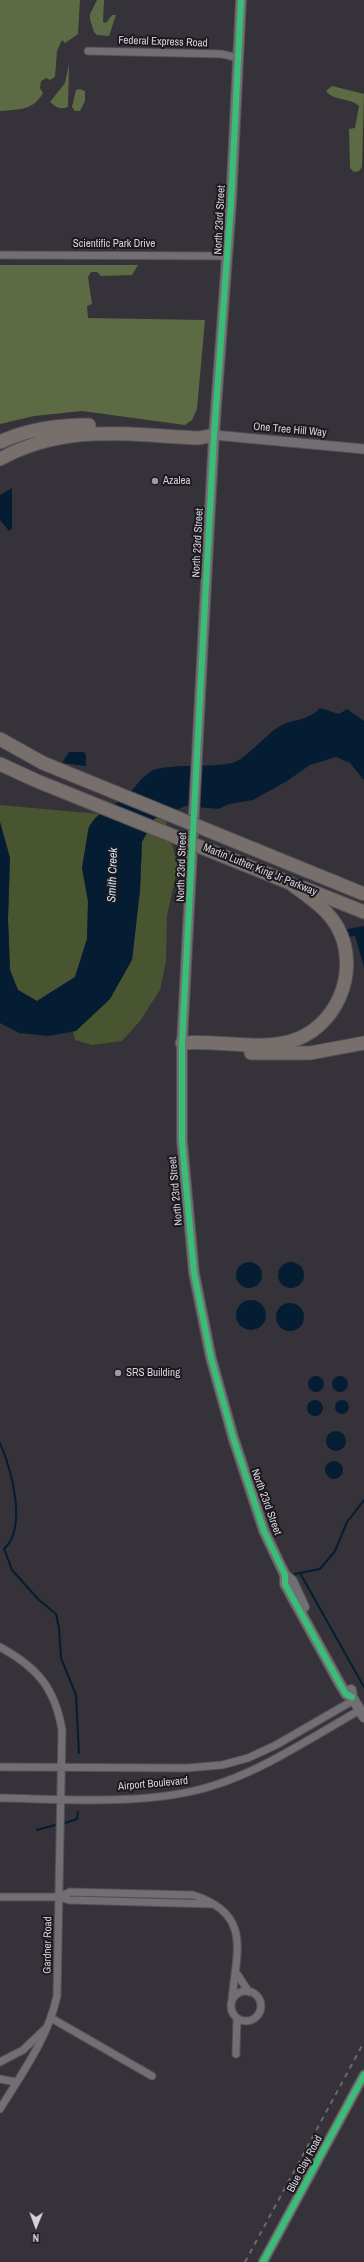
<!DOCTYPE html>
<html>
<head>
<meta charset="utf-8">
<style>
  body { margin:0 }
  #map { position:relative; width:364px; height:2262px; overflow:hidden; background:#363239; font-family:"Archivo Narrow",sans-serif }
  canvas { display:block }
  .north { position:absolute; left:16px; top:2206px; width:40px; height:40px; -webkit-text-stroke:3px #1c191f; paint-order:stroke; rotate:181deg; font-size:11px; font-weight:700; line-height:16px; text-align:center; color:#d7d2da }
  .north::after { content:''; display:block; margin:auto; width:14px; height:18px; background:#d7d2da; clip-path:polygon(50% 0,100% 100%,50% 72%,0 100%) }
</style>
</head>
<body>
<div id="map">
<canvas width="364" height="2262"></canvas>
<div class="north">N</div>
</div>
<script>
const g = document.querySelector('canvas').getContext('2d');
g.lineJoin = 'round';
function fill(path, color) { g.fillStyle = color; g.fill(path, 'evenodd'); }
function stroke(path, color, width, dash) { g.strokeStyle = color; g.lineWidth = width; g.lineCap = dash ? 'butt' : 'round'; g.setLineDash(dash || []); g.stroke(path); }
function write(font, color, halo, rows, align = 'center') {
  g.font = font + ' "Archivo Narrow",sans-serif'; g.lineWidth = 4; g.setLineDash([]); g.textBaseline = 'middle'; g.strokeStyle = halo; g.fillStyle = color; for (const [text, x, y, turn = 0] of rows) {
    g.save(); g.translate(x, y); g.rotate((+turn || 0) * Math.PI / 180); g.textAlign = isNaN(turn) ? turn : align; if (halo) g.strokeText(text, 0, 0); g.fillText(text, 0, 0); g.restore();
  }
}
const green = new Path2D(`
  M0,805L100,814L89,826L82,868L88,901L87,939L75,977L37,1001L18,990L10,970L8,919L10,858L0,822Z
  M164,814L178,866L167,916L166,962L160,990L140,1021L122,1041L92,1045L75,1040L73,1031H76L132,960L140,890L142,842L154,819Z`);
const forest = new Path2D(`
  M0,0H80L78,34L65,43L62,40L57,51L55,77L50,80L46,78L41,81L40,88L43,93C33,111 19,109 0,111Z
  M97,0H104L103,22L106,23L112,15H116L109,36L97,35L94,32L90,19V14Z
  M69,64L68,107C60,110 56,107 50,102L65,83Z
  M332,86L364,94L362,167L359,171L354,172L350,168L349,129L355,128L359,106C350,97 335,102 326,91Z
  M80,89L85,91V101L80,111H75L72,107L76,90Z
  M0,265H138L132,275L101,276L97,272H91L88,277L92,304L87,306L88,318L205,320L197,409L192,420L185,425L82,411L34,416L0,424Z`);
const water = new Path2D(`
  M12,488V529L9,531L0,520V495Z
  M320,708L339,714L347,709L364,721V780L350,763L336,757L310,765L287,781L253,800L229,804L218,809L186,806L154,819L142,842L140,890L132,960L110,999L76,1031L49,1036L19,1033L0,1023V822L10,858L8,919L10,970L18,990L37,1001L75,977L87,939L88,901L82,868L88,831C91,817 108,808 120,801C133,792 139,779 150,772C164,762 215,769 235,762C246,758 266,735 277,728C291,718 306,723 320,708Z
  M69,752H84L86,755V766L62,763Z
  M364,926V967L355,936L347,937L343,930Z
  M278 1275a13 13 0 1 1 26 0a13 13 0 1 1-26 0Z
  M236 1275a13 13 0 1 1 26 0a13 13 0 1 1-26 0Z
  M236 1315a15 15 0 1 1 30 0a15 15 0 1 1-30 0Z
  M276 1317a14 14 0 1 1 28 0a14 14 0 1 1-28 0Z
  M308 1384a8 8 0 1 1 16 0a8 8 0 1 1-16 0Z
  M332 1384a8 8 0 1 1 16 0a8 8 0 1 1-16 0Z
  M335 1407a7 7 0 1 1 14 0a7 7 0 1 1-14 0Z
  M307 1408a8 8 0 1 1 16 0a8 8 0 1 1-16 0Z
  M326 1441a10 10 0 1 1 20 0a10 10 0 1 1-20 0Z
  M325 1470a9 9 0 1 1 18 0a9 9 0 1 1-18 0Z`);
const stream = new Path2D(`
  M0,1443C11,1469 28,1527 4,1549L5,1551L12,1570L39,1600L56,1614L59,1628L61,1658L76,1695L79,1753
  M300,1573L364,1687
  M295,1574L320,1569L335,1551L347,1522L364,1500
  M65,1823L77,1819L78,1812
  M37,1830L55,1825`);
const minor = new Path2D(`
  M88,51L222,54L238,58
  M0,255L228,256
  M0,1647C37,1667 55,1688 62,1730L57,1996C48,2038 22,2073 0,2109
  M0,1767L187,1768L222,1765L248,1758L276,1745L354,1700
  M0,1798C66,1799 148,1806 212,1786C264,1770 312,1737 360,1710
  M0,1897H60L69,1900L211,1904
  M60,1897L70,1892L193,1895C253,1914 236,1952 232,2000
  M237,1974L249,1992
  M231 2006a15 15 0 1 1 30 0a15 15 0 1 1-30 0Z
  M51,2018L152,2076
  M236,2054L237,2018
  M0,2062L23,2050L44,2030
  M0,2079L16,2082`);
const tertiary = new Path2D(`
  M214,435L364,449
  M263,2262L364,2075`);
const secondary = new Path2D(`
  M241,0L231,203L214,435L203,640L182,1043V1141L194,1273L211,1358L233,1437L264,1531L285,1575V1584L340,1684L346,1694L352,1697
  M285,1575L292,1581L304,1607
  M351,1690L352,1697L364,1717`);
const motorway = new Path2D(`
  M0,442C28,429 59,425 89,425
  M0,459C66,423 127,435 199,438L214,435
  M0,739L43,763
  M0,764L37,781
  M304,888L364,912
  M182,1043C217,1040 253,1050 288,1042C336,1030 361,972 338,928C327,908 307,896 290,883
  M251,1053H310L364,1043`);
const rail = new Path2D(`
  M245,2262L364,2042`);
const motorwayBridge = new Path2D(`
  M43,763L364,894
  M37,781L290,883`);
const cycleway = new Path2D(`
  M241,0L231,203L214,435L203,640L182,1043V1141L194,1273L211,1358L233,1437L264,1531L285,1575V1584L340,1684L346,1694L352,1697
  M263,2262L364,2075`);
const markers = [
  [155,481,4,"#9f9aa2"],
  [118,1373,4,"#9f9aa2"]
];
const streetNames = [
  ["Federal Express Road",163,42,2],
  ["North 23rd Street",220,220,-87],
  ["Scientific Park Drive",114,244],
  ["One Tree Hill Way",290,430,5],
  ["North 23rd Street",198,543,-87],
  ["North 23rd Street",182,867,-88],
  ["Martin Luther King Jr Parkway",260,870,22],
  ["North 23rd Street",176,1191,-95],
  ["North 23rd Street",266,1502,70],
  ["Airport Boulevard",153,1784,-5],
  ["Gardner Road",48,1945,-89],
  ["Blue Clay Road",305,2164,-62]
];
const poiNames = [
  ["Azalea",163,481],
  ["SRS Building",126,1373]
];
const waterNames = [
  ["Smith Creek",113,875,-88]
];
fill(green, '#485530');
fill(forest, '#5d6b44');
fill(water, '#051d32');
stroke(stream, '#051d32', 2);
stroke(minor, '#524f55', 9);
stroke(tertiary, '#524f55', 11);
stroke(secondary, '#524f55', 12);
stroke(motorway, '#524f55', 15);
stroke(minor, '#726f74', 7);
stroke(tertiary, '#726f74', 9);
stroke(secondary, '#726f74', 10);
stroke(motorway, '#776f6b', 13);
stroke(rail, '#6c696e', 2, [5, 5]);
stroke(motorwayBridge, '#524f55', 15, []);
stroke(motorwayBridge, '#776f6b', 13);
stroke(cycleway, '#3abd76', 6);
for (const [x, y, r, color] of markers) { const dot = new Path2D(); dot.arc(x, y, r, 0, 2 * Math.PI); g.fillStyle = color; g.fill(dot); stroke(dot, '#1c191f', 1.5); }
write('11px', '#d7d2da', '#1c191f', streetNames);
write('11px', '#d7d2da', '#1c191f', poiNames, 'left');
write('italic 12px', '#cde6fc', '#1c191f', waterNames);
</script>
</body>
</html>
